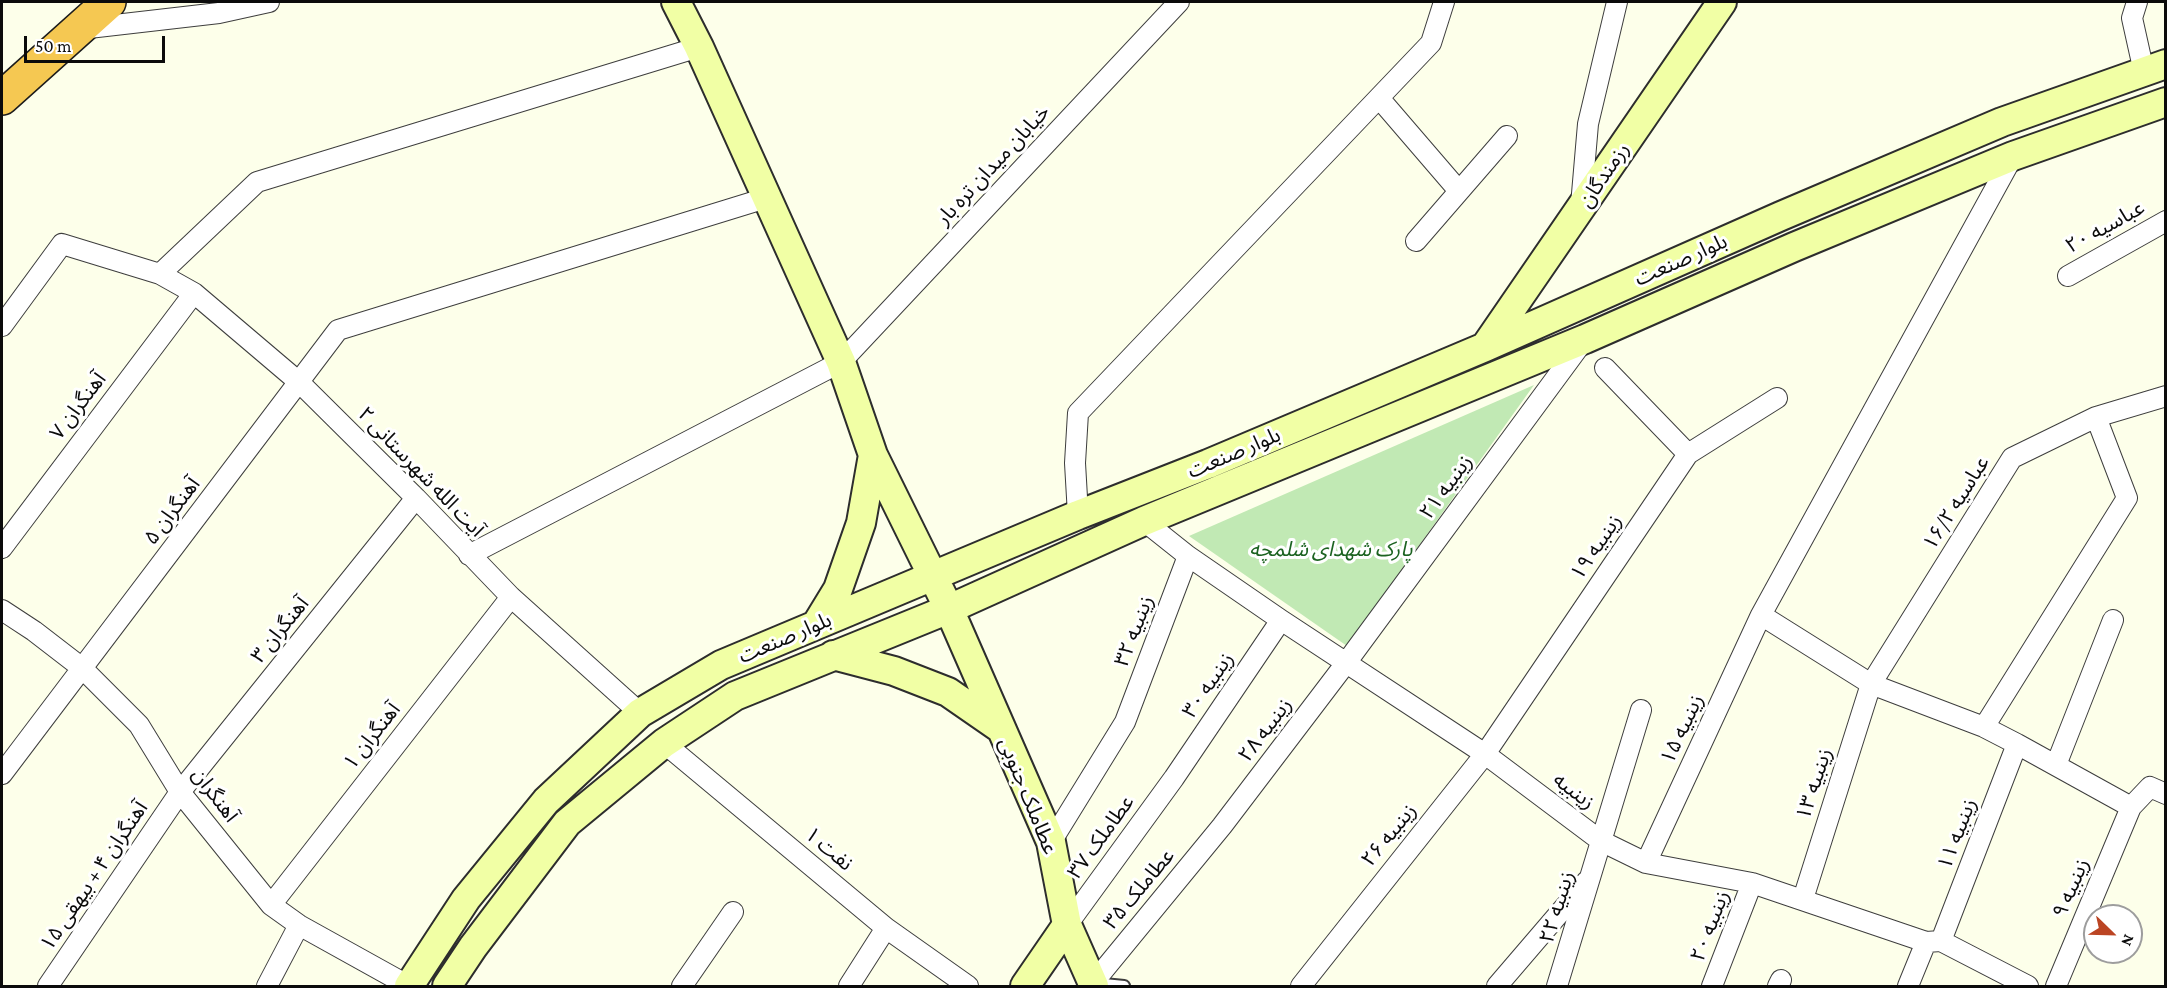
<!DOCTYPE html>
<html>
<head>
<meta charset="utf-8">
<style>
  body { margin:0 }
  #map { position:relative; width:2167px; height:988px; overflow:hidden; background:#fdffea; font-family:"Crimson Pro",serif }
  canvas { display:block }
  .frame { position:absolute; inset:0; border:3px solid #0b0b0b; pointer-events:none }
  .north { position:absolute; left:2083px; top:904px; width:60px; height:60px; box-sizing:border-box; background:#fff; border:2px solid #9d9d9d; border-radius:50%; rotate:113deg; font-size:16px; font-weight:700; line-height:24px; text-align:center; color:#0b0b0b }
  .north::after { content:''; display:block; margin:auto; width:21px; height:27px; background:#bb4523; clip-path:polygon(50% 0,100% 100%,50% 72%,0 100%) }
  .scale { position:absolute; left:24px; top:36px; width:141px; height:27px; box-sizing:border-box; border:3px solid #0b0b0b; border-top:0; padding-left:8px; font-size:18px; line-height:21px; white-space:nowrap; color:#0b0b0b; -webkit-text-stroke:4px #fff; paint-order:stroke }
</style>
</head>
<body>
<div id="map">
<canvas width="2167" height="988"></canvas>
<div class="frame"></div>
<div class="north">N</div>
<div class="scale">50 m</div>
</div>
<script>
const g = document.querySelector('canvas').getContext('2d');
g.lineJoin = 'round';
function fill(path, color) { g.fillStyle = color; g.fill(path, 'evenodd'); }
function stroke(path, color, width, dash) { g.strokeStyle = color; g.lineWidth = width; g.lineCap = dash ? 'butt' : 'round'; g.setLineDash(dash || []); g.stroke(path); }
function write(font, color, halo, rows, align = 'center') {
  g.font = font + ' "Crimson Pro","Noto Sans Arabic",serif'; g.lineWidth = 6; g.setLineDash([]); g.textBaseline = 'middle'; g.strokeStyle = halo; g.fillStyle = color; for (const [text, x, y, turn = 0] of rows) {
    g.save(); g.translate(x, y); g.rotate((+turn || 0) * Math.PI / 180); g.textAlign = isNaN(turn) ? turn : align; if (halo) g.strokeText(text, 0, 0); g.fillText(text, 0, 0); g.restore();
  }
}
const green = new Path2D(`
  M1534,385L1347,646L1189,536Z`);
const lane = new Path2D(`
  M1094,983L1124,986`);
const street = new Path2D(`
  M2137,2L2132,18L2144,72
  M80,29L219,13L269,2
  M1379,98L1459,191
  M1581,205L1588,124L1617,2
  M1416,241L1507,136
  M160,274L257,182L699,47
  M2068,276L2166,221
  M2,326L62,244L160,274L194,293L300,383L416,498L511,597L640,713
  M1605,368L1688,454
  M1078,515L1075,463L1078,413L1431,43L1444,2
  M1144,521L1188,556L1281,620L1485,754L1601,841L1646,863L1752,883L1926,942L1941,941L2028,986
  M2,548L194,293
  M469,555L841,362L1179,2
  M2,610L34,631L82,668L139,725L180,792L271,905L299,925L409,986
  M1761,615L1871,684L1984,727L2017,744L2131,807
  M1984,727L2127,498L2096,417
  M664,743L886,928L968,986
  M2056,765L2113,620
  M2,774L338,330L766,198
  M1051,842L1125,722L1188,556
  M1646,863L1761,615L2013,156
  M1803,899L1871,684L2012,458L2096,417L2166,396
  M271,905L511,597
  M1067,925L1174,778L1281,620
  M1941,941L2017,744
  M1093,983L1222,826L1346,663L1584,340
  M48,986L180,792L416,498
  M267,986L299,925
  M682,986L733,912
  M849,986L886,928
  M1301,986L1485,754L1688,454L1777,398
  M1497,986L1587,881
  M1557,986L1641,710
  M1712,986L1752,883
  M1778,986L1781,980
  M1908,986L1926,942
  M2056,986L2131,807L2150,787L2166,794`);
const secondary = new Path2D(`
  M676,2L699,47L841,362L873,455L949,609L1051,842L1067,925L1094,986
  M1485,347L1722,2
  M816,625L838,589L861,523L873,455
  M833,655L894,671L948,692L1000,728
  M409,986L466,899L546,801L640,713L721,665L1078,515L1208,464L1485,347L1781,216L2002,122L2166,64
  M447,986L473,947L567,823L664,743L735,696L949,609L1144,521L1585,339L1794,247L2013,156L2166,102
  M1025,986L1067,925`);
const highway = new Path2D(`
  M2,98L109,2`);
const streetNames = [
  ["خیابان میدان تره بار",993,165,-47],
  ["رزمندگان",1604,175,-56],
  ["عباسیه ۲۰",2105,227,-29],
  ["بلوار صنعت",1681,260,-24],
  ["آهنگران ۷",78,406,-53],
  ["بلوار صنعت",1234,453,-23],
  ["آیت الله شهرستانی ۲",421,472,46],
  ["زینبیه ۲۱",1446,487,-54],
  ["عباسیه ۱۶/۲",1956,503,-58],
  ["آهنگران ۵",172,511,-53],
  ["زینبیه ۱۹",1596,547,-56],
  ["آهنگران ۳",280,630,-51],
  ["زینبیه ۳۲",1134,631,-69],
  ["بلوار صنعت",785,638,-23],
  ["زینبیه ۳۰",1208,685,-56],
  ["زینبیه ۱۵",1682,729,-65],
  ["زینبیه ۲۸",1265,730,-53],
  ["آهنگران ۱",372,736,-52],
  ["زینبیه ۱۳",1814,784,-72],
  ["زینبیه",1574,791,37],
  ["آهنگران",215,795,53],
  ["عطاملک جنوبی",1028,796,68],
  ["زینبیه ۱۱",1957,834,-69],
  ["زینبیه ۲۶",1389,835,-51],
  ["عطاملک ۳۷",1101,837,-54],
  ["نفت ۱",829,849,40],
  ["آهنگران ۴ + بیهقی ۱۵",94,876,-56],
  ["زینبیه ۹",2071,888,-67],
  ["عطاملک ۳۵",1139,889,-50],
  ["زینبیه ۲۲",1557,907,-73],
  ["زینبیه ۲۰",1710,926,-69]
];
const parkNames = [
  ["پارک شهدای شلمچه",1331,550]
];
fill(green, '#c1e9b4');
stroke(lane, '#3e3e3e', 14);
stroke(street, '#3e3e3e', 22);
stroke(secondary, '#2d2d2d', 32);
stroke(highway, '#1c1c1c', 36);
stroke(lane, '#fff', 10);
stroke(street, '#fff', 20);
stroke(secondary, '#f1ffa5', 28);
stroke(highway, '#f5c852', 33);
write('21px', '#0b0b0b', '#fff', streetNames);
write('italic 21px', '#1c6321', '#fff', parkNames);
</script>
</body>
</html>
